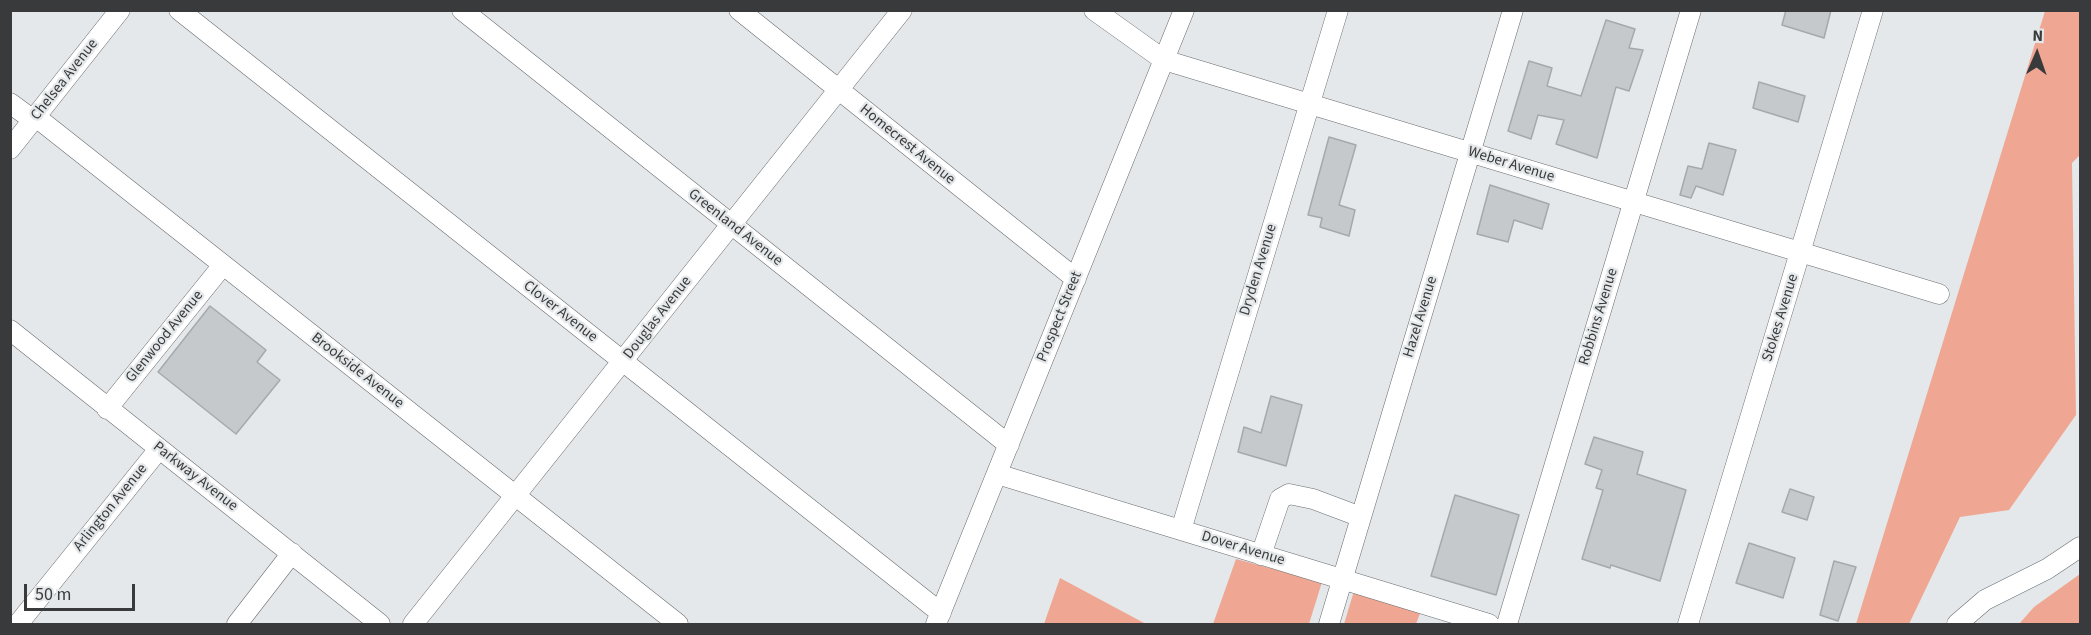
<!DOCTYPE html>
<html>
<head>
<meta charset="utf-8">
<style>
  body { margin:0 }
  #map { position:relative; width:2091px; height:635px; overflow:hidden; background:#e4e8ea; font-family:"Source Sans 3",sans-serif }
  canvas { display:block }
  .frame { position:absolute; inset:0; border:12px solid #393a3b; pointer-events:none }
  .north { position:absolute; left:2007px; top:24px; width:60px; height:60px; -webkit-text-stroke:4px #e4e8ea; paint-order:stroke; rotate:2deg; font-size:16px; font-weight:700; line-height:24px; text-align:center; color:#393a3b }
  .north::after { content:''; display:block; margin:auto; width:21px; height:27px; background:#393a3b; clip-path:polygon(50% 0,100% 100%,50% 72%,0 100%) }
  .scale { position:absolute; left:24px; top:584px; width:111px; height:27px; box-sizing:border-box; border:3px solid #393a3b; border-top:0; padding-left:8px; font-size:18px; line-height:21px; white-space:nowrap; color:#393a3b; -webkit-text-stroke:4px #e4e8ea; paint-order:stroke }
</style>
</head>
<body>
<div id="map">
<canvas width="2091" height="635"></canvas>
<div class="frame"></div>
<div class="north">N</div>
<div class="scale">50 m</div>
</div>
<script>
const g = document.querySelector('canvas').getContext('2d');
g.lineJoin = 'round';
function fill(path, color) { g.fillStyle = color; g.fill(path, 'evenodd'); }
function stroke(path, color, width, dash) { g.strokeStyle = color; g.lineWidth = width; g.lineCap = dash ? 'butt' : 'round'; g.setLineDash(dash || []); g.stroke(path); }
function write(font, color, halo, rows, align = 'center') {
  g.font = font + ' "Source Sans 3",sans-serif'; g.lineWidth = 4.5; g.setLineDash([]); g.textBaseline = 'middle'; g.strokeStyle = halo; g.fillStyle = color; for (const [text, x, y, turn = 0] of rows) {
    g.save(); g.translate(x, y); g.rotate((+turn || 0) * Math.PI / 180); g.textAlign = isNaN(turn) ? turn : align; if (halo) g.strokeText(text, 0, 0); g.fillText(text, 0, 0); g.restore();
  }
}
const green = new Path2D(`
  M2045,11H2080V155L2072,163L2076,415L2009,510L1960,517L1909,624H1856Z
  M1236,559L1322,582L1309,624H1213Z
  M2080,574V624H2019L2034,607Z
  M1060,578L1146,624H1044Z
  M1354,591L1421,611L1416,624H1344Z`);
const building = new Path2D(`
  M1786,10H1831L1824,38L1782,25Z
  M1606,20L1635,29L1629,48L1643,50L1629,91L1616,87L1597,158L1556,144L1564,120L1538,115L1531,139L1508,131L1529,61L1552,68L1547,86L1581,96Z
  M1759,82L1805,96L1798,122L1753,108Z
  M1329,137L1356,145L1339,205L1355,210L1349,236L1320,227L1322,218L1308,215Z
  M1709,143L1736,150L1723,195L1696,186L1691,198L1680,195L1688,166L1702,169Z
  M1490,185L1549,204L1542,229L1514,220L1508,242L1477,234Z
  M210,306L266,350L257,362L280,380L236,434L158,372Z
  M1271,396L1302,405L1286,466L1238,452L1244,427L1261,433Z
  M1594,437L1643,452L1637,474L1686,490L1660,581L1611,565L1610,568L1582,559L1603,490L1596,488L1602,470L1585,464Z
  M1790,489L1814,497L1807,520L1782,512Z
  M1455,495L1519,515L1496,595L1431,576Z
  M1749,543L1795,558L1783,598L1736,583Z
  M1834,561L1856,567L1838,621L1820,615Z`);
const minor = new Path2D(`
  M179,10L941,613
  M462,10L1009,445
  M739,10L1076,279
  M1094,10L1164,60L1939,294
  M10,103L33,120
  M36,117L678,624
  M10,149L120,10
  M10,330L380,624
  M107,409L223,265
  M997,474L1489,624
  M1181,530L1338,10
  M1261,555L1280,499L1289,494L1313,499L1361,517
  M18,624L159,449
  M237,624L292,553
  M413,624L902,10
  M936,624L1184,10
  M1329,624L1513,10
  M1507,624L1691,10
  M1688,624L1873,10
  M1957,624L1985,600L2047,569L2080,547`);
const streetNames = [
  ["Chelsea Avenue",65,80,-52],
  ["Homecrest Avenue",907,145,39],
  ["Weber Avenue",1511,165,17],
  ["Greenland Avenue",735,228,38],
  ["Dryden Avenue",1259,270,-73],
  ["Clover Avenue",560,312,38],
  ["Prospect Street",1060,317,-68],
  ["Hazel Avenue",1421,317,-73],
  ["Robbins Avenue",1599,317,-73],
  ["Douglas Avenue",658,318,-52],
  ["Stokes Avenue",1781,318,-73],
  ["Glenwood Avenue",165,337,-51],
  ["Brookside Avenue",357,371,38],
  ["Parkway Avenue",195,477,38],
  ["Arlington Avenue",111,508,-51],
  ["Dover Avenue",1243,549,17]
];
fill(green, '#efa793');
fill(building, '#c5c9cb');
stroke(building, '#a5a9ab', 1.5);
stroke(minor, '#6a6e70', 21);
stroke(minor, '#fff', 20);
write('15px', '#393a3b', '#e4e8ea', streetNames);
</script>
</body>
</html>
